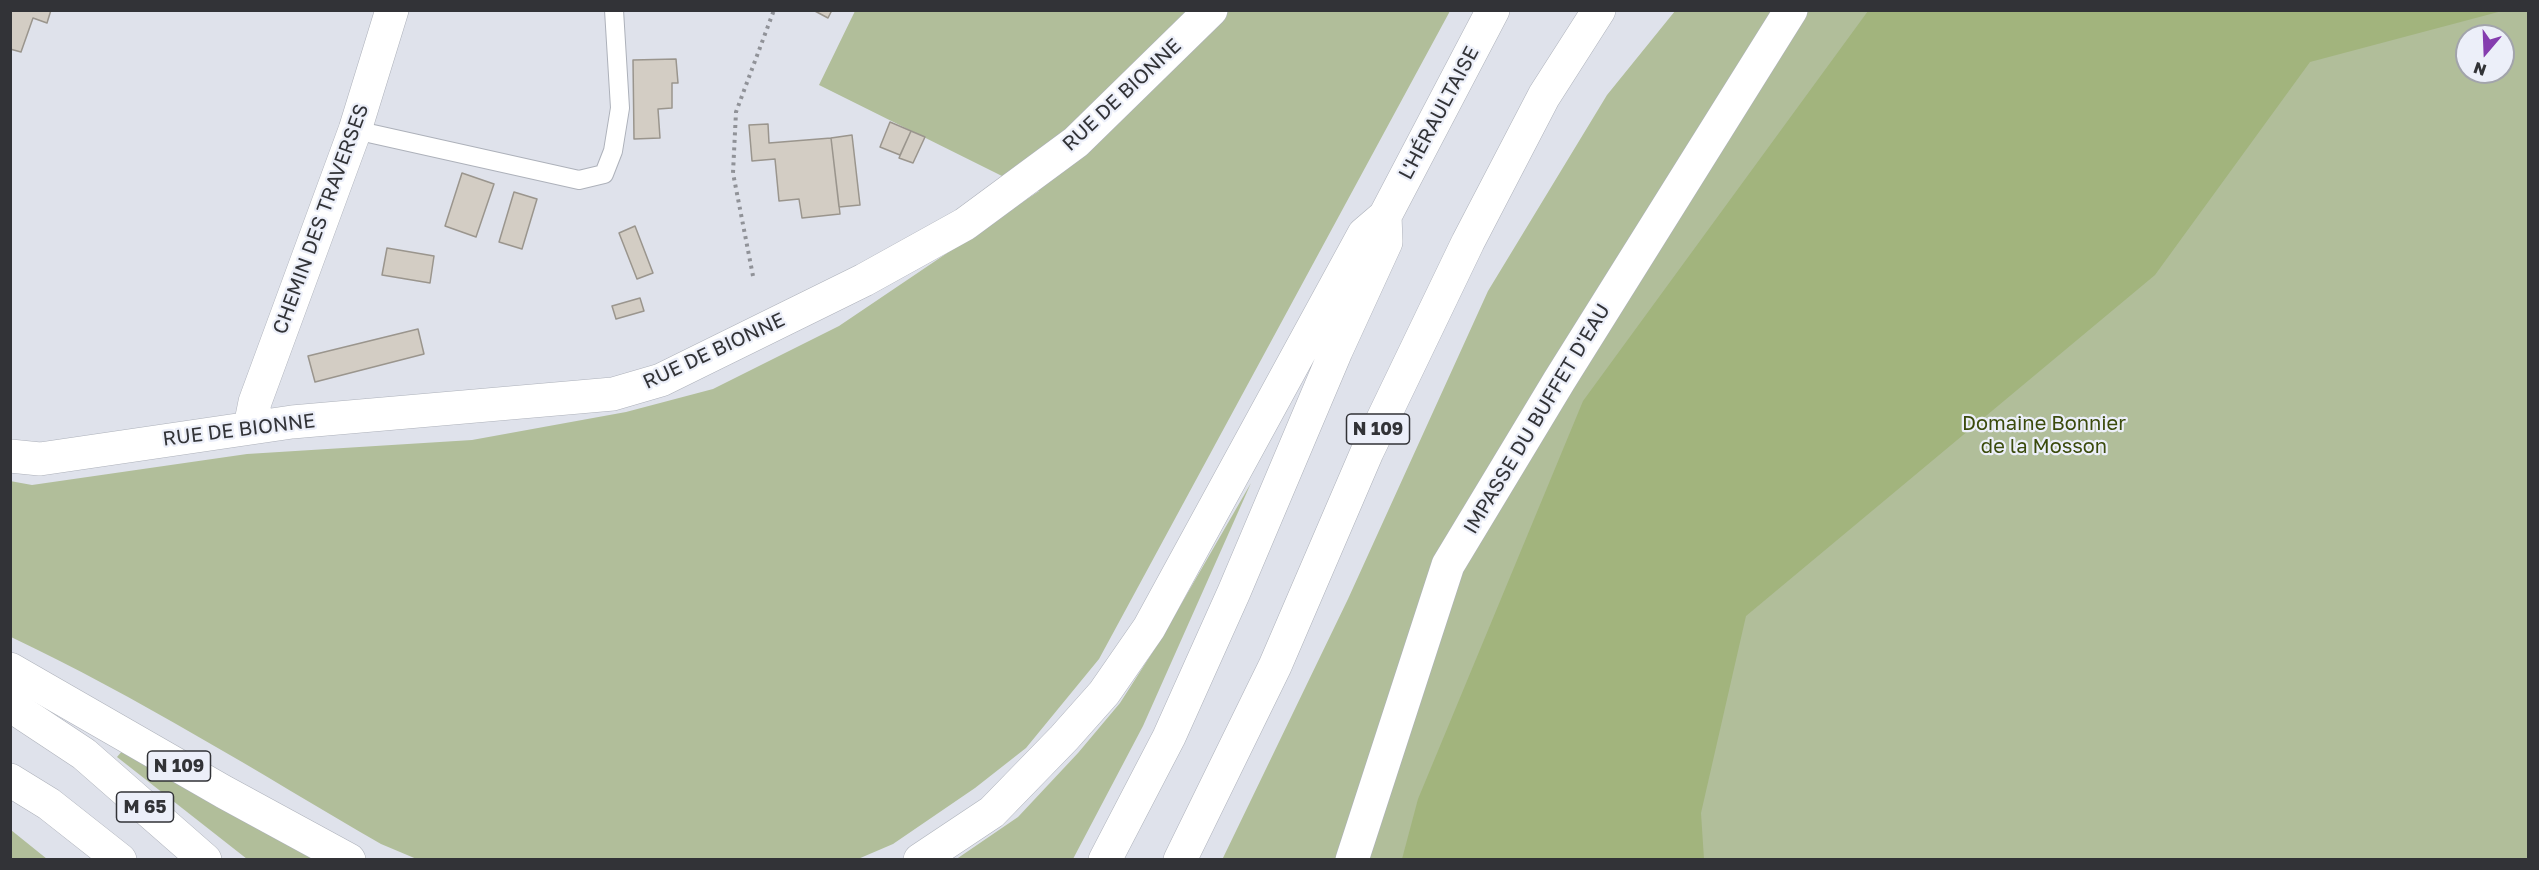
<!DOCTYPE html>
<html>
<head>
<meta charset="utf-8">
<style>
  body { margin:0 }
  #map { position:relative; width:2539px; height:870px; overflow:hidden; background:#dfe2eb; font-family:"Golos Text",sans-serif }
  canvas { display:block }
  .frame { position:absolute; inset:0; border:12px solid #323337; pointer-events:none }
  .north { position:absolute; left:2455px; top:24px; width:60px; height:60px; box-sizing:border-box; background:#eceff9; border:2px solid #a2a4ab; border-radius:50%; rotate:199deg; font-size:16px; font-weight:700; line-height:24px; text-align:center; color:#323337 }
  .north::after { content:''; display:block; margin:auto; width:21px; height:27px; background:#853daf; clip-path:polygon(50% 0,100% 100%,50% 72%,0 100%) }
</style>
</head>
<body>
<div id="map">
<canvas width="2539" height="870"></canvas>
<div class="frame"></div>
<div class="north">N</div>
</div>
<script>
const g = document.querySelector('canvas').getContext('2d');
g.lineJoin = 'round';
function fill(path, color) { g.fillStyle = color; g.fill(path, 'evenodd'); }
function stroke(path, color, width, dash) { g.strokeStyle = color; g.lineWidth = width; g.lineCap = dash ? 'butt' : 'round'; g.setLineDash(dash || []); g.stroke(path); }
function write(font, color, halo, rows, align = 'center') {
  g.font = font + ' "Golos Text",sans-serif'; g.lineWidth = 4.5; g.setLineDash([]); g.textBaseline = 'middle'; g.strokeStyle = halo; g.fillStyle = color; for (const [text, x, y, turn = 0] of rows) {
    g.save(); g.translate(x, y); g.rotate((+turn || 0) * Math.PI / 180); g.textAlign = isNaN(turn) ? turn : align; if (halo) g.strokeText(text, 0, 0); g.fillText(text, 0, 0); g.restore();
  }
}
const green = new Path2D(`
  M855,11H1450L1099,659L1026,748L975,788L893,844L858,859L419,860L381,844C259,773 138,697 11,637L10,481L32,485L247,454L472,440L626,412L713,389L839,326L1039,191L1004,177L819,85Z
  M1675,11H2528V859L1222,860L1348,599L1488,291L1607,95ZM2467,36H2503V72H2467Z
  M1251,483L1143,726L1073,859L955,860L1018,817L1078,753L1120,703L1161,639Z
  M123,750L317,859H247L117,757Z
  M10,830H11L47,859H11Z`);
const forest = new Path2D(`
  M1868,11H2502L2310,62L2155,275L1746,616L1701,813L1704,859H1402L1418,799L1583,401Z`);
const building = new Path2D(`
  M10,10H51L47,23L33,18L21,52L10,49Z
  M813,10H832L828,18Z
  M676,59L678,83H672V108L658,109L660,138L634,139L633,60Z
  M890,122L911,131L900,155L880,147Z
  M768,124L769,143L831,138L840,214L802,218L799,199L779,201L775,159L752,161L749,125Z
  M911,131L925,137L913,163L899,158Z
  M852,135L860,205L839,207L831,138Z
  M462,173L494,184L476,237L445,226Z
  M514,192L537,199L522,249L499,242Z
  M635,226L653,273L637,279L619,233Z
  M387,248L434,256L430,283L382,275Z
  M640,298L644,311L616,319L612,306Z
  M418,329L424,354L315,382L308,356Z`);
const path = new Path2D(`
  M753,276L733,173L736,112L774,10`);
const lane = new Path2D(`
  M355,130L579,180L604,174L613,151L620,108L614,10`);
const street = new Path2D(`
  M250,427L255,402L355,130L392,10
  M10,456L40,459L292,422L613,394L661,380L864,280L965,224L1076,142L1211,10
  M1352,860L1448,565L1559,381L1791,10`);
const primary = new Path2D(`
  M10,705L84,754L205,860
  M10,780L49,804L120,860`);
const highway = new Path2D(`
  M10,669L224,792L349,860
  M920,860L992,812L1064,738L1104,693L1149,628L1364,234L1385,216L1493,10
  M1105,860L1169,737L1234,592L1336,351L1386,242L1385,216
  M1180,860L1275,666L1367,452L1468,242L1544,96L1599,10`);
const shields = [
  [1378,429,63],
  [179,766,63],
  [145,807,57]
];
const shieldNames = [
  ["N 109",1378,429],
  ["N 109",179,766],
  ["M 65",145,807]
];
const streetNames = [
  ["RUE DE BIONNE",1122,95,-43],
  ["L'HÉRAULTAISE",1439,113,-62],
  ["CHEMIN DES TRAVERSES",321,219,-70],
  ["RUE DE BIONNE",714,351,-25],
  ["IMPASSE DU BUFFET D'EAU",1537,419,-59],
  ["RUE DE BIONNE",239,430,-7]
];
const parkNames = [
  ["Domaine Bonnier",2044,424],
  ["de la Mosson",2044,447]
];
fill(green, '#b1be9a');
fill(forest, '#a2b47d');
fill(building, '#d3cdc4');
stroke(building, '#9a958d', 1.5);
stroke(lane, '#adb1ba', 20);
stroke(street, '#adb1ba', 34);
stroke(primary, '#adb1ba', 34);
stroke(highway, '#adb1ba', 34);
stroke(path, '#909298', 4, [3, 4.5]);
stroke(lane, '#fff', 18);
stroke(street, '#fff', 33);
stroke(primary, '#fff', 33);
stroke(highway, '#fff', 33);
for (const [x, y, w] of shields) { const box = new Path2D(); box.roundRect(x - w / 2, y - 15, w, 30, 4.5); g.fillStyle = '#eceff9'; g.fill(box); stroke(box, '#323337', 1.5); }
write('bold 18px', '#323337', null, shieldNames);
write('20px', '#323337', '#eceff9', streetNames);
write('20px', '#3b4b0c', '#eceff9', parkNames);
</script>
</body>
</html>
